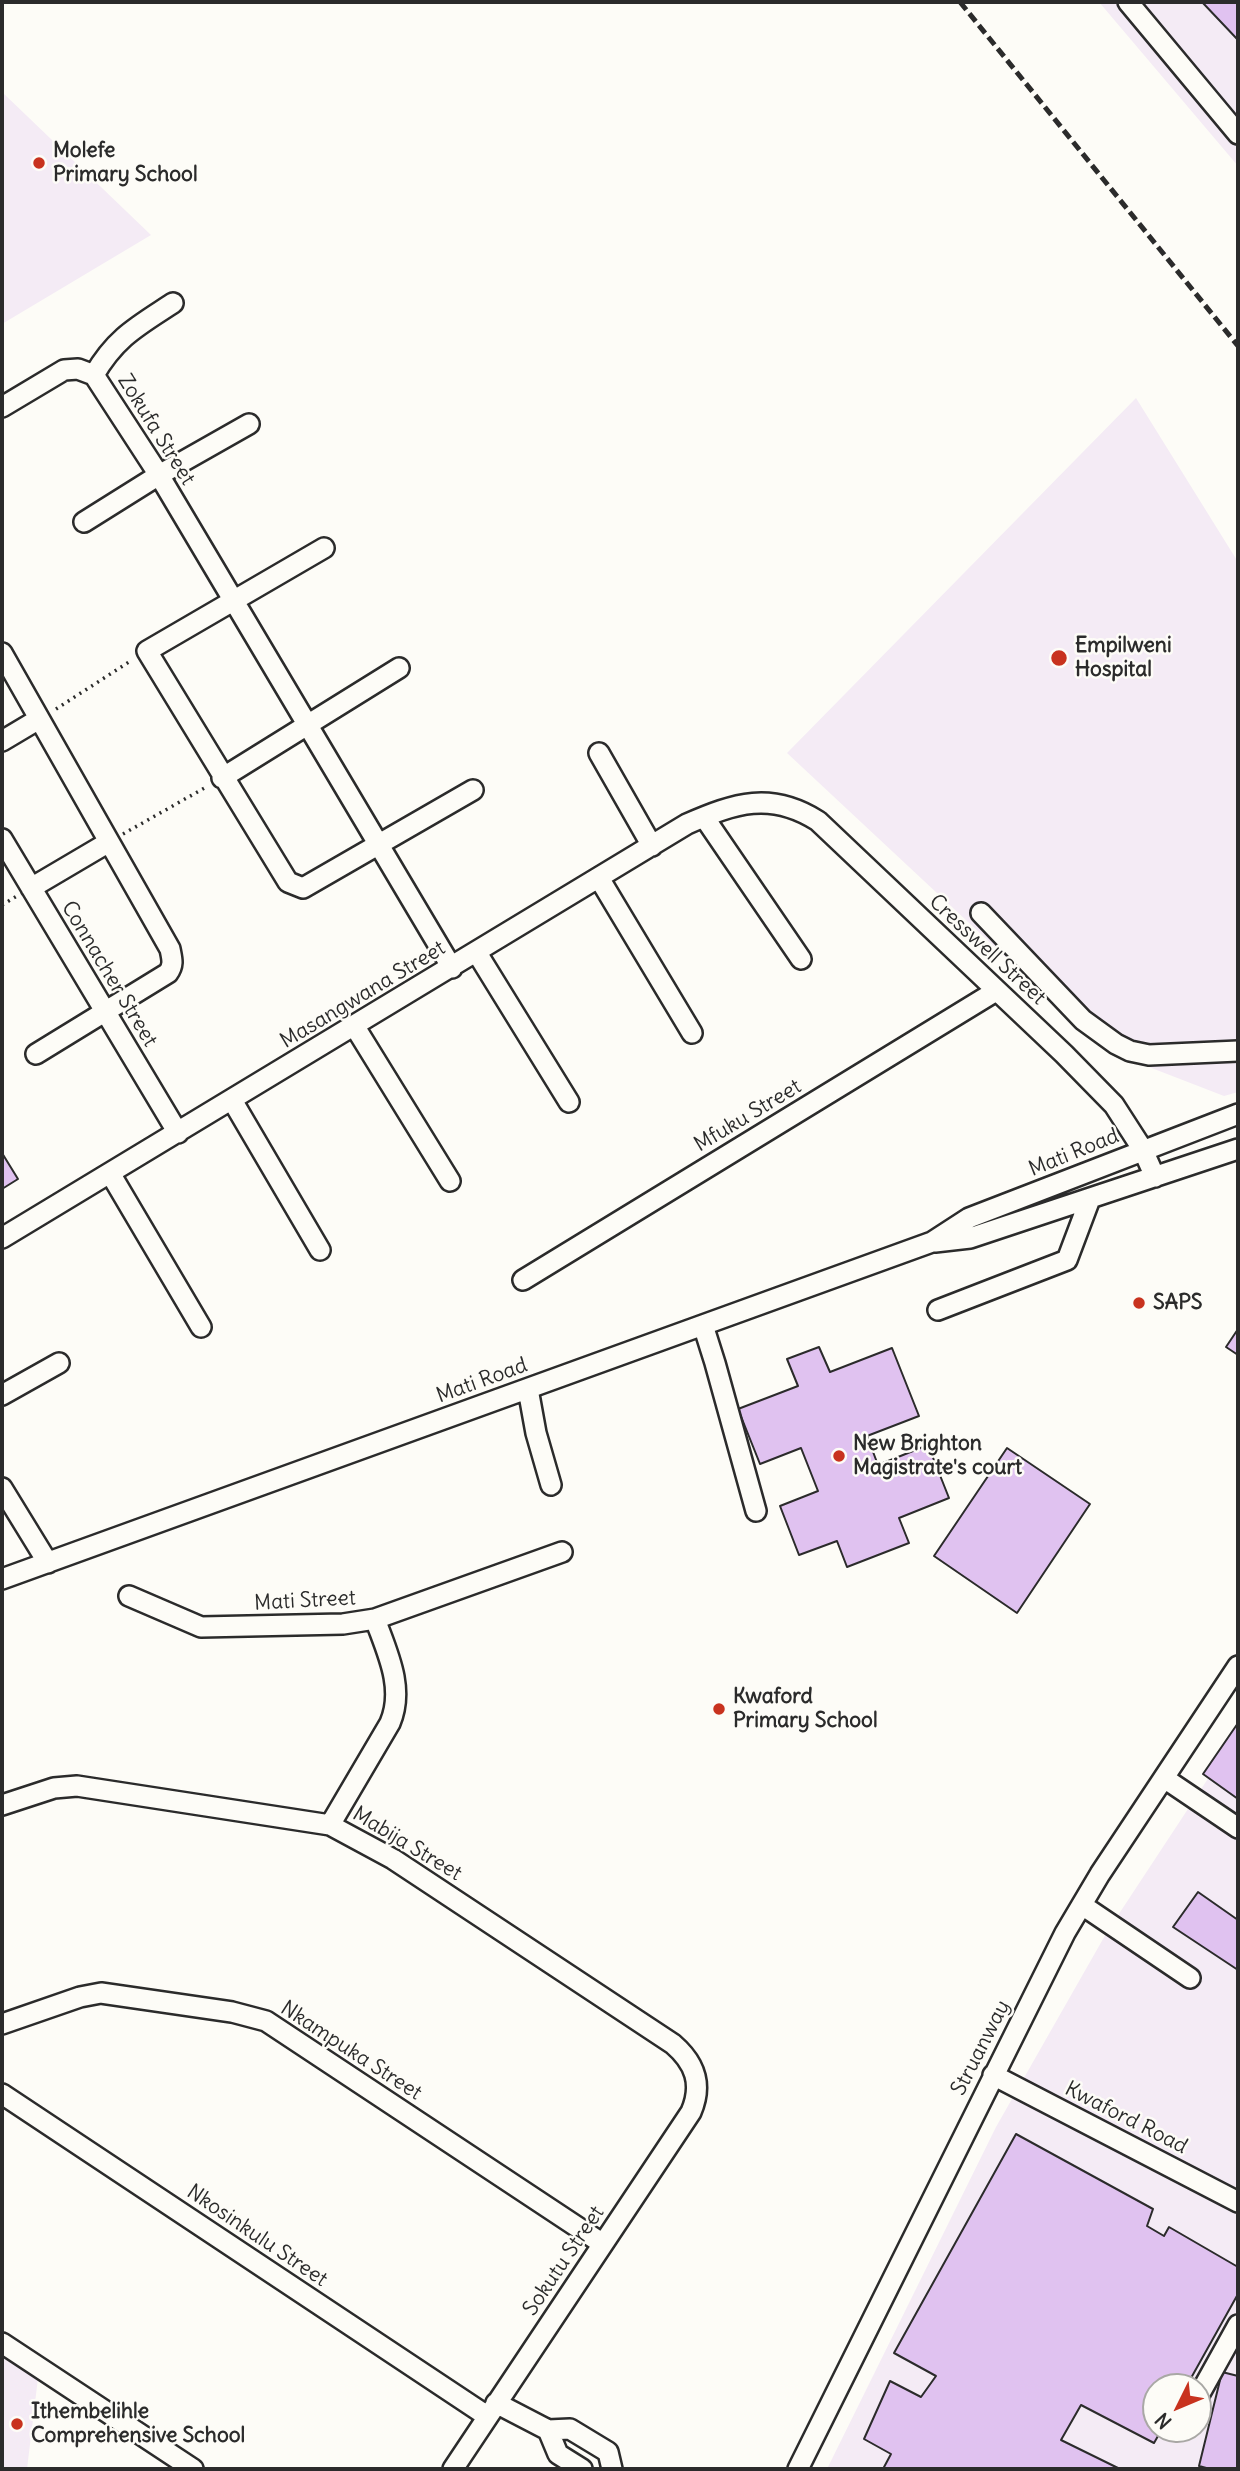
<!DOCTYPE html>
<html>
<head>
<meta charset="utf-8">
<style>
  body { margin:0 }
  #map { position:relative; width:1240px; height:2471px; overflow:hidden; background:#fdfcf7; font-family:Delius,sans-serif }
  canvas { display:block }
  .frame { position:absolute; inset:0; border:4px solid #2b2b2b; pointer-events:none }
  .north { position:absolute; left:1142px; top:2373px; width:70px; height:70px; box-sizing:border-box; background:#fdfcf7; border:2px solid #a9a8a5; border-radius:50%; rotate:227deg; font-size:19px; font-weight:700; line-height:28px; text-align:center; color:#2b2b2b }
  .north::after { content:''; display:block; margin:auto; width:24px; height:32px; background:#c8321e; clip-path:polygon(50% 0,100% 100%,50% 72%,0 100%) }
</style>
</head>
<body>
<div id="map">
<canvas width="1240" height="2471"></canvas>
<div class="frame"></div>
<div class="north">N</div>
</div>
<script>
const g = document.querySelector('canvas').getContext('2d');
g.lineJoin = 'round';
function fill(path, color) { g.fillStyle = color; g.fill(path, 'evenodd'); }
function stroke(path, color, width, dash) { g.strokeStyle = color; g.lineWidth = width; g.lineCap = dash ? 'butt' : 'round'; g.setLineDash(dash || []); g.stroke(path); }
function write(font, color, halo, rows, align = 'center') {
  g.font = font + ' Delius,sans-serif'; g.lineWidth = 5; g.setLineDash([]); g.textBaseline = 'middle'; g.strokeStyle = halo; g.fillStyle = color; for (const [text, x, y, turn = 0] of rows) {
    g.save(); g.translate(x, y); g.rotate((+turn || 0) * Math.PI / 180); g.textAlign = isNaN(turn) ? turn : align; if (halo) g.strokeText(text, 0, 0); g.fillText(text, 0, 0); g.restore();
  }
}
const built = new Path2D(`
  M1099,2H1238V166Z
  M2,92L151,235L2,324Z
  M1136,398L1238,562V1092L1224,1096L1105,1050L787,753Z
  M1238,1733V2469H827L996,2127L1107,1932ZM1156,2387H1198V2429H1156Z
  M2,2356L38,2378L27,2469H2Z`);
const building = new Path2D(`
  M1202,2H1238V40Z
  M2,1153L18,1179L2,1189Z
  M1238,1329V1355L1226,1347Z
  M819,1347L830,1372L892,1348L919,1416L867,1436L878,1465L928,1445L949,1498L899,1518L909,1543L847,1567L837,1541L799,1555L780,1506L818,1491L801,1448L760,1464L738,1409L798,1386L787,1359Z
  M1007,1448L1090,1504L1017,1613L934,1556Z
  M1238,1723V1799L1203,1774Z
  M1198,1892L1238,1920V1970L1173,1927Z
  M1016,2134L1153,2209L1147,2226L1164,2236L1169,2227L1238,2267V2294L1186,2387H1156V2429H1162L1154,2443L1081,2405L1061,2440L1120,2469H883L891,2454L864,2439L890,2381L921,2397L936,2376L894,2353Z
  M1222,2372L1238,2376V2469H1210L1199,2466Z`);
const path = new Path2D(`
  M56,709L132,660
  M123,834L208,786
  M2,905L17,896`);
const minor = new Path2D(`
  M1128,2L1238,134
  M94,375C116,337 138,326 173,303
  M2,407L64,370L78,369L94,375L159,475L452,968
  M84,522L159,475L249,424
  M324,548L147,651L288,882L303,888L473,790
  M2,653L170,949C172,959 174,965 168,973L36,1054
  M2,741L39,719
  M599,753L652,846
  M222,778L399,668
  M704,817L801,959
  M2,839L178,1133
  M599,878L692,1033
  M31,888L109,842
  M981,913L1083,1020L1116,1044L1130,1051L1149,1055L1238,1051
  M477,953L569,1102
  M355,1027L450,1181
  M232,1100L320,1250
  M110,1173L201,1327
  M2,1238L687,824C735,803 771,791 818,821L1064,1054L1114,1105L1143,1150L1155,1177
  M935,1242L970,1238L1238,1149
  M523,1280L996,991
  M938,1310L1067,1260L1090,1199
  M703,1325L715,1363L756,1511
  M528,1389L536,1433L551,1485
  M2,1395L59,1363
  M2,1488L48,1563
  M2,1579L932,1242L969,1218L1238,1114
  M129,1596L201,1627L343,1624L375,1619L562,1552
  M1164,1778L1238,1828
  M2,1805L54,1788L77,1786L330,1825L393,1859L673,2044C695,2063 703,2084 691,2112L453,2469
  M330,1825L390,1723C405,1688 387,1652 375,1619
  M1082,1905L1190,1978
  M2,2024L80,1997L101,1993L232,2012L266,2021L603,2244
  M993,2075L1238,2202
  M2,2094L487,2416
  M2,2343L193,2469
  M1198,2397L1238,2325
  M496,2403L548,2430L558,2454L582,2469
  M548,2430L570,2429L608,2452L612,2469
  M798,2469L1065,1933L1100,1874L1238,1666`);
const rail = new Path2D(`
  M960,2L1238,346`);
const markers = [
  [39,163,7,"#c8321e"],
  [1059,658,9,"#c8321e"],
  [1139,1303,7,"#c8321e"],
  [839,1456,7,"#c8321e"],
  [719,1709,7,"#c8321e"],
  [17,2424,7,"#c8321e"]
];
const poiNames = [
  ["Molefe",53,151],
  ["Primary School",53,175],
  ["Empilweni",1075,646],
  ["Hospital",1075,670],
  ["SAPS",1153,1303],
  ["New Brighton",853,1444],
  ["Magistrate's court",853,1468],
  ["Kwaford",733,1697],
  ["Primary School",733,1721],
  ["Ithembelihle",31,2412],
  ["Comprehensive School",31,2436]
];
const streetNames = [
  ["Zokufa Street",156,430,58],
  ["Cresswell Street",987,950,43],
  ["Connacher Street",109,974,59],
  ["Masangwana Street",363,995,-31],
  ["Mfuku Street",748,1116,-31],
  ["Mati Road",1074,1153,-22],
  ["Mati Road",482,1381,-20],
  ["Mati Street",305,1601,-3],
  ["Mabija Street",407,1844,31],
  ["Struanway",981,2048,-63],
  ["Nkampuka Street",351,2051,33],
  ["Kwaford Road",1126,2118,27],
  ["Nkosinkulu Street",257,2236,34],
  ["Sokutu Street",564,2261,-56]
];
fill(built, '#f4ebf5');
fill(building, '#e0c2f0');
stroke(building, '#2b2b2b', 2);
stroke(minor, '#2b2b2b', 24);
stroke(path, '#2b2b2b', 3.5, [2, 5]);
stroke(minor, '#fdfcf7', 19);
stroke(rail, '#2b2b2b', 5, [10, 5]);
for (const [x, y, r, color] of markers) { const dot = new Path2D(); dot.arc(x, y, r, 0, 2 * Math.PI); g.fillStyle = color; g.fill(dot); stroke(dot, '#fdfcf7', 2.5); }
write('bold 21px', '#2b2b2b', '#fdfcf7', poiNames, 'left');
write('21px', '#2b2b2b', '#fdfcf7', streetNames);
</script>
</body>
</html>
